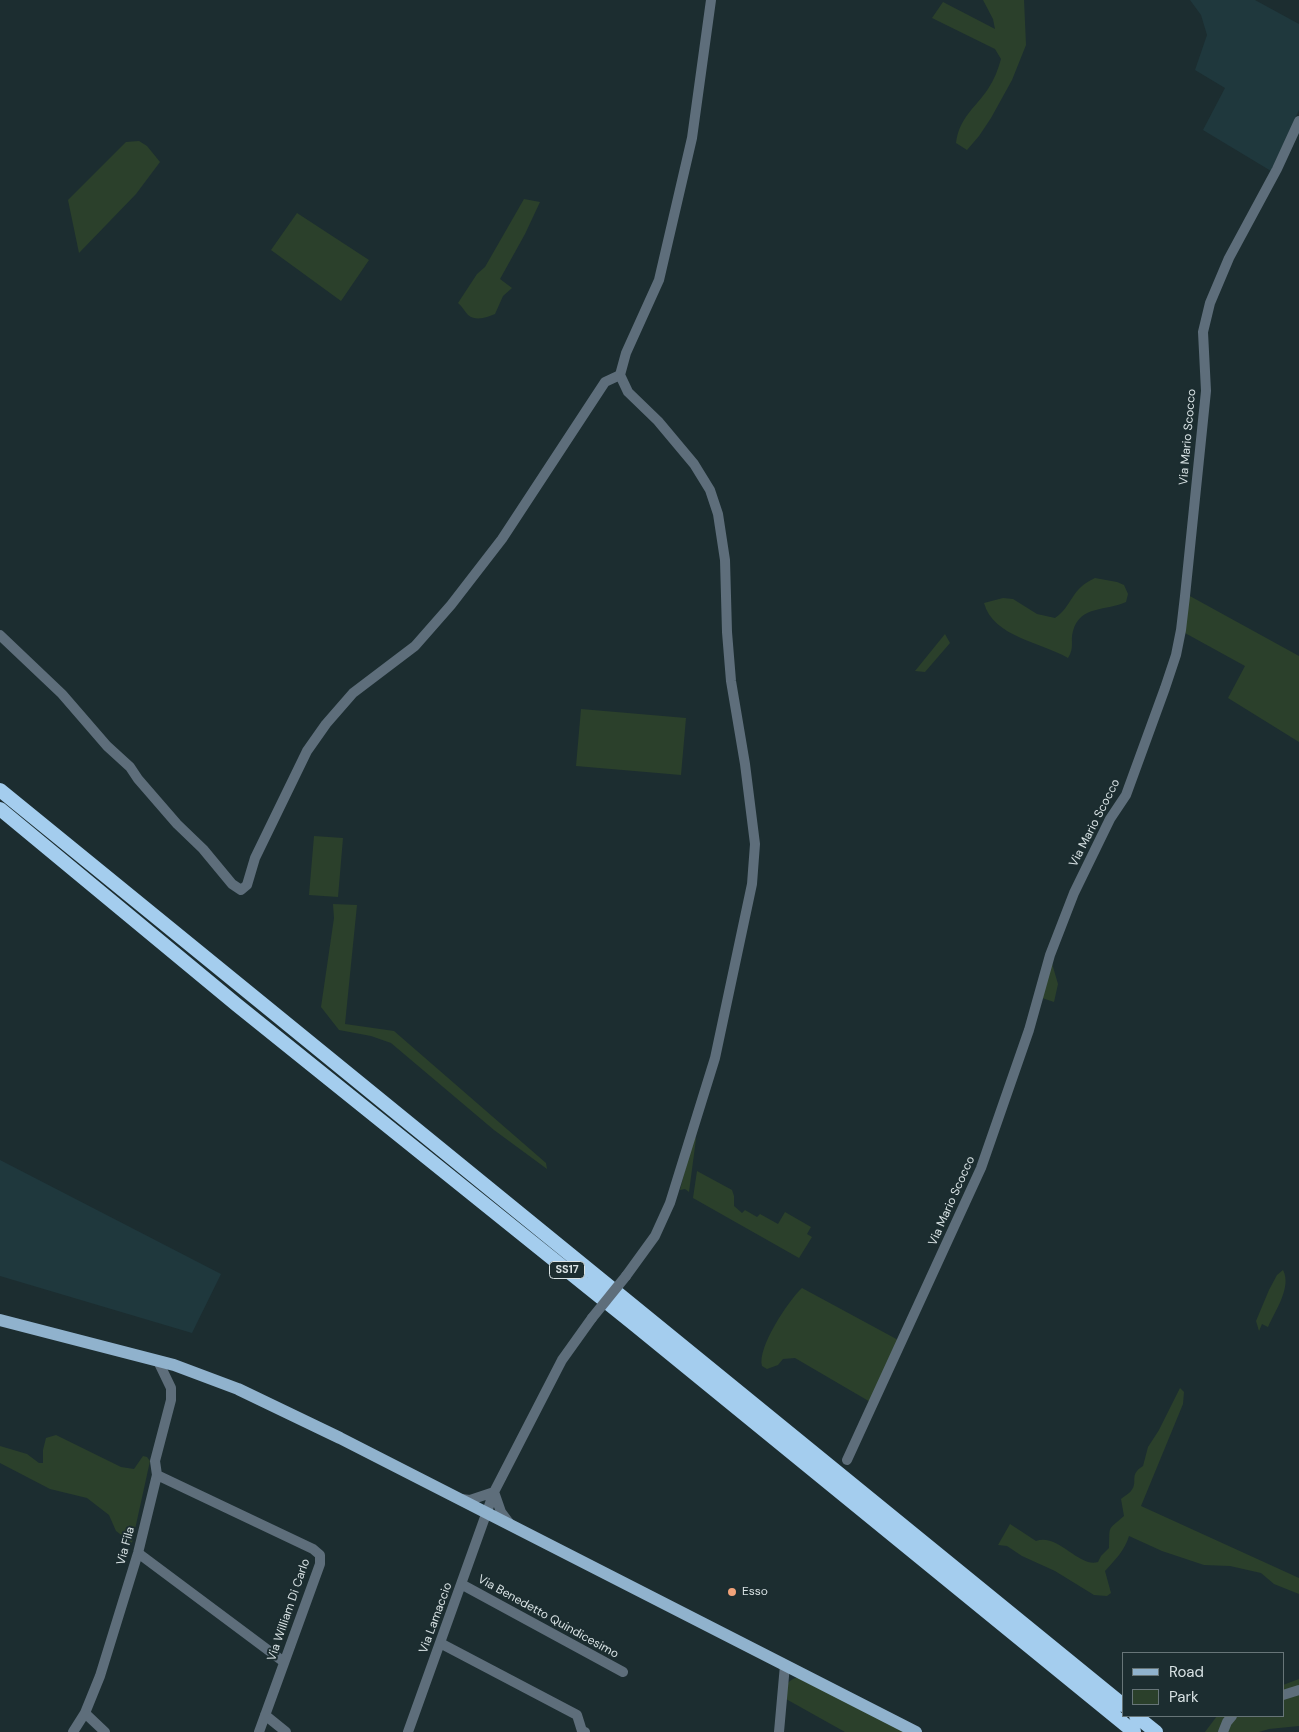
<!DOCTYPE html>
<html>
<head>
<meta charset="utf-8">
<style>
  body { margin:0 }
  #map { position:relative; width:1299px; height:1732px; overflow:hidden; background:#1c2d30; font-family:"DM Sans",sans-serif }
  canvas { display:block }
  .legend { position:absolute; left:1122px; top:1652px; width:162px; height:65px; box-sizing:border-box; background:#1c2d30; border:1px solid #677578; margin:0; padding:6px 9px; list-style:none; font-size:15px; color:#d8e2e4 }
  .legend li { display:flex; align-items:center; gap:10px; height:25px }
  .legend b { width:25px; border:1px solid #677578 }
</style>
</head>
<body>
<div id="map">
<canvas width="1299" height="1732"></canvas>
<ul class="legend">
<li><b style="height:6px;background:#90b2cd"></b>Road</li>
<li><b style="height:14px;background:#2b402b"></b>Park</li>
</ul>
</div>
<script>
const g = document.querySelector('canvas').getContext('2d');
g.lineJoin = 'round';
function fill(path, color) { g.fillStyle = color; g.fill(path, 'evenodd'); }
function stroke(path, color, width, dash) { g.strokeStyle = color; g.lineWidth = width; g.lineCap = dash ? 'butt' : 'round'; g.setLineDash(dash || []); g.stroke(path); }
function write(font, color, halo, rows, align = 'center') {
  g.font = font + ' "DM Sans",sans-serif'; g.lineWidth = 4; g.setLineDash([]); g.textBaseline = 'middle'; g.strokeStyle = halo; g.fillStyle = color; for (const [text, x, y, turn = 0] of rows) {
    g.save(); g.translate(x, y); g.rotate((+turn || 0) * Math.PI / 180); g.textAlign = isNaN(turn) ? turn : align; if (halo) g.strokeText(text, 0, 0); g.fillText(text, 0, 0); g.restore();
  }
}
const built = new Path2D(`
  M1190,0H1255L1299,24V110L1271,171L1203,130L1225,88L1195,70L1207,35L1201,15Z
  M0,1160L221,1274L192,1333L0,1276Z`);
const green = new Path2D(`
  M983,0H1024L1026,45L1012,80L991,118L979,136L967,150L956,143C959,118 975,108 988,89C994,80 998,70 1001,59L995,49L932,18L943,2L995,29L993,19Z
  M139,141L147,146L160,162L136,194L79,253L68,200L126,142Z
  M524,199L540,202L525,234L500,279L512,288L503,296L495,314C487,317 477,322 468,315C465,312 462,306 458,303L477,274L485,267Z
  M297,213L369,260L341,301L271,250Z
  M1095,578L1117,582L1124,585L1128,594L1126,602C1107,611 1080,605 1073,631C1070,642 1075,647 1068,658C1041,642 993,637 984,603L1003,598L1013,599L1037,614L1055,618C1073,606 1070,589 1095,578Z
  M1188,595L1299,656V742L1228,698L1245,666L1185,633Z
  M945,634L950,643L925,672L915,671Z
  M581,709L686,718L681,775L576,766Z
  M314,836L343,838L338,897L309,895Z
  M333,904L357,905L345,1024L394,1031L546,1163L547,1169L494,1130L391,1043L371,1036L339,1030L321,1007L334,918Z
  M1051,960L1058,984L1054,1002L1042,998Z
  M694,1133L696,1139L689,1192L685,1189L680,1190Z
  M697,1171L732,1190L734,1196V1206L742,1213L745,1210L757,1217L760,1214L778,1224L785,1212L811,1227L807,1234L812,1237L799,1258L693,1198Z
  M1283,1270C1292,1287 1275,1311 1268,1327L1262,1324L1259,1331L1256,1321L1269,1290L1277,1275Z
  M802,1288L900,1341L872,1403L795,1358L783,1359L778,1365L767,1369L762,1366C757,1348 788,1301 802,1288Z
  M1180,1388L1184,1392L1183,1404L1141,1506L1299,1578V1594L1274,1584L1261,1573L1230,1566L1204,1565L1162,1551L1129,1536C1125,1550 1115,1560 1105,1571L1111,1593L1107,1596L1094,1595L1055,1571L1022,1556L1007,1546L998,1545L1010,1524L1036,1541C1058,1533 1079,1568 1098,1562L1101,1556L1109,1548C1110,1524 1107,1531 1124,1516L1121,1499C1124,1496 1129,1494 1131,1491C1139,1482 1128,1475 1143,1466L1148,1447L1159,1430Z
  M56,1435L121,1467L134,1469L143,1456L147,1457L150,1461L132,1543L116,1531L109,1515L87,1498L50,1489L0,1463V1446L27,1454L39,1463H43V1450L46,1438Z
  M798,1677L907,1732H845L786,1699C787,1686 784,1682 798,1677Z
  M1299,1679V1726L1269,1729L1259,1732H1205L1217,1716H1283V1685Z`);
const minor = new Path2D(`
  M0,635L62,694L107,746L130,767L138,779L177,824L203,849L232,884L241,890L247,885L255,858L307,751L326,724L353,693L415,646L451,605L502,539L605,382L620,375
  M626,1276L655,1236L670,1203L715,1058L752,884L755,844L745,764L731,681L727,632L725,560L718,514L710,490L694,464L658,421L628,392L620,375L626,353L659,280L692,138L711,0
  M847,1460L981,1168L1029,1030L1050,955L1074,893L1110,819L1126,795L1165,688L1176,655L1181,630L1185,596L1206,391L1203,332L1210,303L1229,258L1277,169L1299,121
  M157,1475L313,1549L320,1555V1564L259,1732
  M494,1492L501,1512L510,1524
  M461,1499L470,1500L494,1492
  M138,1553L284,1662
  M461,1584L623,1672
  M440,1643L577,1715L582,1731L585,1732
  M1283,1695L1299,1690
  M85,1713L105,1732
  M265,1715L286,1732
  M73,1732L85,1713L100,1676L138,1553L157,1475L155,1461L171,1400V1388L158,1361
  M408,1732L494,1492L562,1360L592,1318
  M779,1732L785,1665
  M1223,1732L1227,1722L1232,1716`);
const major = new Path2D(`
  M0,1320L174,1365L238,1389L340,1438L916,1732`);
const highway = new Path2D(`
  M0,790L1123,1705
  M0,809L237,1005L635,1325L1134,1732
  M1136,1716L1156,1732`);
const minorBridge = new Path2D(`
  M592,1318L626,1276`);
const markers = [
  [732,1592,5,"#f0a279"]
];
const shields = [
  [567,1270,35]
];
const shieldNames = [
  ["SS17",567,1270]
];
const streetNames = [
  ["Via Mario Scocco",1188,437,-85],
  ["Via Mario Scocco",1095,823,-63],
  ["Via Mario Scocco",952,1201,-66],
  ["Via Fila",126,1546,-75],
  ["Via William Di Carlo",289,1610,-71],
  ["Via Benedetto Quindicesimo",548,1617,29],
  ["Via Lamaccio",436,1618,-70]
];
const poiNames = [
  ["Esso",742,1592]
];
fill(built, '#1f383d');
fill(green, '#2b402b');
stroke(minor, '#5e6e7b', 10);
stroke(major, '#90b2cd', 12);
stroke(highway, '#a4cdee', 14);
stroke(minorBridge, '#5e6e7b', 10);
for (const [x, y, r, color] of markers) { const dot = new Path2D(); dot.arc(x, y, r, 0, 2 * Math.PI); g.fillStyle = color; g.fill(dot); stroke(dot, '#1c2d30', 2); }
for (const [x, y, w] of shields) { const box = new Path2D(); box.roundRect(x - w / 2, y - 8.5, w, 17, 4); g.fillStyle = '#1c2d30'; g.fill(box); stroke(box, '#d8e2e4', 1); }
write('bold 11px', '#d8e2e4', null, shieldNames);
write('12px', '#d8e2e4', '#1c2d30', streetNames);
write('12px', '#d8e2e4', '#1c2d30', poiNames, 'left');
</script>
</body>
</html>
